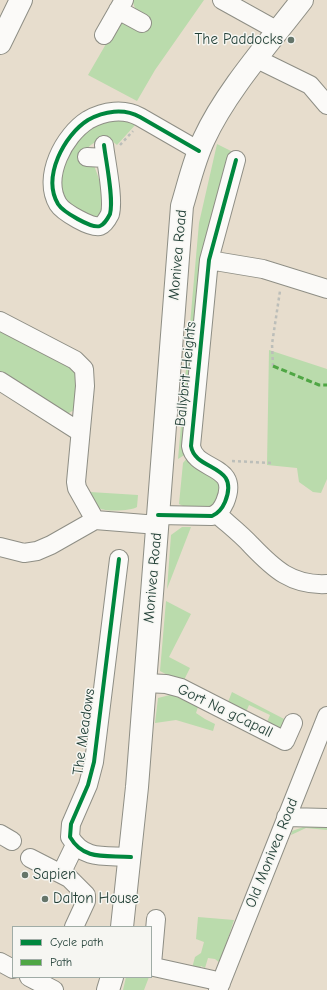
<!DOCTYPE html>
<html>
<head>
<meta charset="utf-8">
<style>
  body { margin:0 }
  #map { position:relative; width:327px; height:990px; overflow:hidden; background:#e7ddcd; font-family:"Comic Neue",sans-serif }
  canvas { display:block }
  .legend { position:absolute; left:12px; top:926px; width:140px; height:52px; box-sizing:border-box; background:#f6f6f2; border:1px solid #a0aca6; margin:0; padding:5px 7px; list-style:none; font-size:12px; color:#1f3d34 }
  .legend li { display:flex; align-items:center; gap:8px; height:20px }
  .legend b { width:20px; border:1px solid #a0aca6 }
</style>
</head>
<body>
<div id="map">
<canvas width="327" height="990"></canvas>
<ul class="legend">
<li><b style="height:5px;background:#00873e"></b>Cycle path</li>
<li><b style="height:5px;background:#4fa644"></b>Path</li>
</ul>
</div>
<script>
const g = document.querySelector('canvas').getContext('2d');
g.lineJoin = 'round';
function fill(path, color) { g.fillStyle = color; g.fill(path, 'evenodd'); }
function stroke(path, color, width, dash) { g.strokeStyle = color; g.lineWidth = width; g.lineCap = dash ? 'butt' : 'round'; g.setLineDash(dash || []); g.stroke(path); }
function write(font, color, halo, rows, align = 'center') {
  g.font = font + ' "Comic Neue",sans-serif'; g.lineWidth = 3; g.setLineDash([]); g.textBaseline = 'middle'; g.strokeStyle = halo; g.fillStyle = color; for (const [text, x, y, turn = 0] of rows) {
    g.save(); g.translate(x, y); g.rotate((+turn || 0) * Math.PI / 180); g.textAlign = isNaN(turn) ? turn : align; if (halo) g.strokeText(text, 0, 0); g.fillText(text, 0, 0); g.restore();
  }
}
const green = new Path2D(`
  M132,0H204L155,70L137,101L88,75L117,25L124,22L136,11Z
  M116,119L137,123L117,145C109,137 94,140 88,148C92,165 116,207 95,218L65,202L60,182L61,170L73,142L94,125Z
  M217,144L231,151L225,173L186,454L178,459L199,223Z
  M0,328L73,366L78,372L74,410L67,414L0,376Z
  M269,350L327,369V479L321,493L313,492L299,482L297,468L267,465Z
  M187,458L213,475L221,489L213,510L187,508L179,504L183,463Z
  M90,492L138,495L137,507C132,511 105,512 99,508C94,505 92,498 90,492Z
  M182,527H191L167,589L171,535Z
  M166,601L191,614L169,657L190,668L184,680L175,679L160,671Z
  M232,692L288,721L278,729L267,722L270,715L249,705L246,712L242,713L228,702Z
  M174,694L199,704L196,713L205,719L215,724L213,731L176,720L155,723L158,698Z
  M309,825H327V830L306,828L291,835L292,831Z
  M198,917L234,920L220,963L215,959L208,958L205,968L201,966L199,970L192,968L195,957L201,953L204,942L196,939Z
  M126,977H149L144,990H123Z`);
const path = new Path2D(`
  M120,145L133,131
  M273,366L272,344L280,291
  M232,461L271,463`);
const minor = new Path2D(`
  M222,0L278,31
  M118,10L142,23
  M104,35L124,0
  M257,59L310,85L327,105
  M104,145C106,162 114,199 110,214C108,218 105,224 100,226C92,229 63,212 58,204C42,177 64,135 88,120C104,111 124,108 140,117L199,151
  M87,157L105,158
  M209,260L263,269L327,289
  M0,321L75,360L84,369L85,386L76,482L77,488L95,520
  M0,381L80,432
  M217,514C228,524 241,534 251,545C274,569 292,586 327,584
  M158,515L212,516C219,513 222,509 225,502C241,463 195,472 191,446L209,260L236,160
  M0,547L24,553L37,551L51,545L95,520L158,525
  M119,559L94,762L88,785L71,824L70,837C84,861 106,855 131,857
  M145,683L166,684L181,688L285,741L293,723
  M286,817L327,818
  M0,834L12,841
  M30,858L69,878L86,895V901L74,927
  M61,874L75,845
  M156,919L152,964L154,967L213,980L221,983
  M0,962L13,969
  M29,977L54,990
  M218,990L327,716`);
const major = new Path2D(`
  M122,927L137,787L182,206C189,183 194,160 204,139C226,91 269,43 302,0
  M108,990L112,977`);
const highway = new Path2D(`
  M0,43L21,0`);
const quiet = new Path2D(`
  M273,366L319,385H327`);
const cycleway = new Path2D(`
  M104,145C106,162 114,199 110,214C108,218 105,224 100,226C92,229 63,212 58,204C42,177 64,135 88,120C104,111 124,108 140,117L199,151
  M158,515L212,516C219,513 222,509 225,502C241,463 195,472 191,446L209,260L236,160
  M119,559L94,762L88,785L71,824L70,837C84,861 106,855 131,857`);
const markers = [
  [291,40,4,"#65756a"],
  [25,875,4,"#65756a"],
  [45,899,4,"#65756a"]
];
const poiNames = [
  ["The Paddocks",283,40,"right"],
  ["Sapien",33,875],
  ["Dalton House",53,899]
];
const streetNames = [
  ["Monivea Road",178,255,-85],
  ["Ballybrit Heights",186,374,-84],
  ["Monivea Road",153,578,-85],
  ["Gort Na gCapall",225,711,26],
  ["The Meadows",84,732,-82],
  ["Old Monivea Road",272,853,-68]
];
fill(green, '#badbac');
stroke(minor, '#8e8e85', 20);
stroke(major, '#8e8e85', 24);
stroke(highway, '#8e8e85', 24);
stroke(path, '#bcbeb9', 2.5, [3, 3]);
stroke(minor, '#fbfaf8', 18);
stroke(major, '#fbfaf8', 22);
stroke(highway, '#fbfaf8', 22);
stroke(quiet, '#4fa644', 3, [6, 3]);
stroke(cycleway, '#00873e', 4);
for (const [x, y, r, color] of markers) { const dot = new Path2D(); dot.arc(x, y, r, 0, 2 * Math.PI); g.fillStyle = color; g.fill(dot); stroke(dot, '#f6f6f2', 1.5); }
write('15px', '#1f3d34', '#f6f6f2', poiNames, 'left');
write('15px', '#1f3d34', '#f6f6f2', streetNames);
</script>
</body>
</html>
